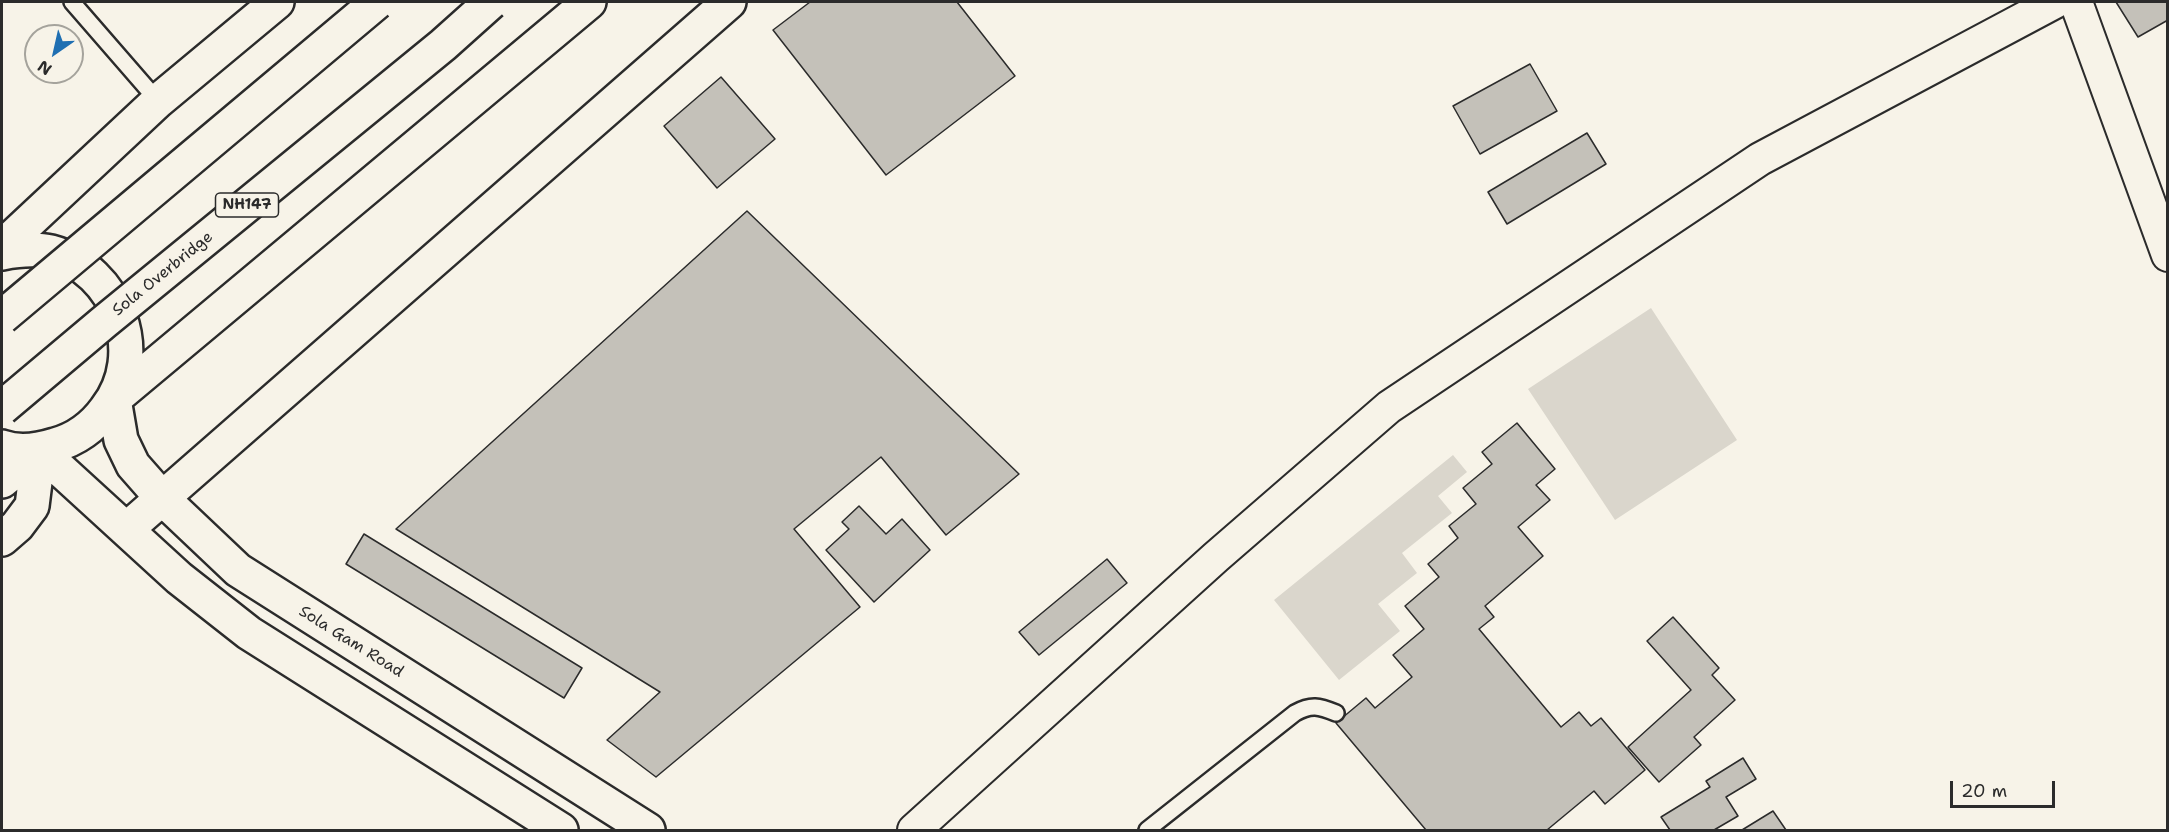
<!DOCTYPE html>
<html>
<head>
<meta charset="utf-8">
<style>
	body { margin:0 }
	#map { position:relative; width:2169px; height:832px; overflow:hidden; background:#f7f3e8; font-family:"Shantell Sans",sans-serif }
	canvas { display:block }
	.frame { position:absolute; inset:0; border:3px solid #2b2b2b; pointer-events:none }
	.north { position:absolute; left:24px; top:24px; width:60px; height:60px; box-sizing:border-box; background:#f7f3e8; border:2px solid #a5a39c; border-radius:50%; rotate:214deg; font-size:16px; font-weight:700; line-height:24px; text-align:center; color:#2b2b2b }
	.north::after { content:''; display:block; margin:auto; width:21px; height:27px; background:#1f6fb2; clip-path:polygon(50% 0,100% 100%,50% 72%,0 100%) }
	.scale { position:absolute; left:1950px; top:781px; width:105px; height:27px; box-sizing:border-box; border:3px solid #2b2b2b; border-top:0; padding-left:8px; font-size:18px; line-height:21px; white-space:nowrap; color:#2b2b2b; -webkit-text-stroke:4px #f7f3e8; paint-order:stroke }
</style>
</head>
<body>
<div id="map">
<canvas width="2169" height="832"></canvas>
<div class="frame"></div>
<div class="north">N</div>
<div class="scale">20 m</div>
</div>
<script>
const context = document.querySelector('canvas').getContext('2d');
context.lineJoin = 'round';
function fillPath(path, color) { context.fillStyle = color; context.fill(path, 'evenodd'); }
function stroke(path, color, width, dash) { context.strokeStyle = color; context.lineWidth = width; context.lineCap = dash ? 'butt' : 'round'; context.setLineDash(dash || []); context.stroke(path); }
function write(font, color, halo, rows, align = 'center') {
  context.font = font + ' "Shantell Sans",sans-serif'; context.lineWidth = 6; context.setLineDash([]); context.textBaseline = 'middle'; context.strokeStyle = halo; context.fillStyle = color; for (const [text, x, y, turn = 0] of rows) {
    context.save(); context.translate(x, y); context.rotate((+turn || 0) * Math.PI / 180); context.textAlign = isNaN(turn) ? turn : align; if (halo) context.strokeText(text, 0, 0); context.fillText(text, 0, 0); context.restore();
  }
}
fillPath(new Path2D(`
	M1651 308 1737 440 1615 520 1528 389Z
	M1453 455 1467 472 1438 496 1452 513 1402 553 1417 573 1378 604 1400 631 1339 680 1274 600Z`), '#dad6cc');
const building = new Path2D(`
	M810 2H957L1015 76 886 175 773 30Z
	M2116 2H2168V20L2138 37Z
	M1530 64 1557 111 1480 154 1453 106Z
	M721 77 775 139 717 188 664 126Z
	M1587 133 1606 164 1507 224 1488 192Z
	M747 211 1019 474 946 535 881 457 794 529 860 607 656 777 607 740 660 692 396 529Z
	M1517 423 1555 469 1536 485 1550 500 1518 527 1543 556 1485 606 1494 617 1479 629 1561 727 1579 712 1591 726 1601 718 1645 770 1605 804 1594 791 1547 830H1426L1336 723 1366 698 1375 708 1412 677 1393 655 1424 629 1405 606 1439 577 1428 564 1458 538 1449 526 1476 504 1463 488 1492 464 1482 452Z
	M859 506 886 534 902 519 930 550 874 602 826 550 849 529 842 522Z
	M364 534 582 668 564 698 346 564Z
	M1107 559 1127 583 1039 655 1019 632Z
	M1673 617 1719 668 1712 675 1735 700 1694 737 1701 745 1659 782 1628 747 1691 690 1647 641Z
	M1743 758 1756 779 1726 797 1738 816 1714 830H1670L1661 817 1710 787 1706 781Z
	M1773 811 1786 830H1742Z`);
fillPath(building, '#c4c1b9');
stroke(building, '#2b2b2b', 1.5);
const lane = new Path2D(`
	M72 2 158 101
	M1147 830 1295 713C1311 704 1319 706 1336 713`);
const street = new Path2D(`
	M2076 2 2168 255
	M914 830 1216 557 1389 407 1760 159 2055 2`);
const secondary = new Path2D(`
	M589 2 114 399 121 440 133 465 162 498 238 570 648 830
	M2 247 158 101 277 2
	M2 253C18 250 35 248 51 252 118 270 149 354 106 409 93 427 77 439 55 445 39 450 18 453 2 447
	M39 450 179 578 249 633 561 830
	M2 481 39 450
	M127 529 729 2
	M2 539 17 526 32 506 39 450`);
stroke(lane, '#2b2b2b', 20);
stroke(street, '#2b2b2b', 36);
stroke(secondary, '#2b2b2b', 38);
stroke(lane, '#f7f3e8', 15);
stroke(street, '#f7f3e8', 32);
stroke(secondary, '#f7f3e8', 33);
const highwayBridge = new Path2D(`
	M2 317 377 2
	M2 408 104 322 443 45 491 2`);
stroke(highwayBridge, '#2b2b2b', 38, []);
stroke(highwayBridge, '#f7f3e8', 33);
for (const [x, y, w] of [
	[247,205,63]
]) { const box = new Path2D(); box.roundRect(x - w / 2, y - 12, w, 24, 4.5); context.fillStyle = '#f7f3e8'; context.fill(box); stroke(box, '#2b2b2b', 1.5); }
write('bold 15px', '#2b2b2b', null, [
	["NH147",247,205]
]);
write('16px', '#2b2b2b', '#f7f3e8', [
	["Sola Overbridge",163,274,-39],
	["Sola Gam Road",351,642,32]
]);
</script>
</body>
</html>
